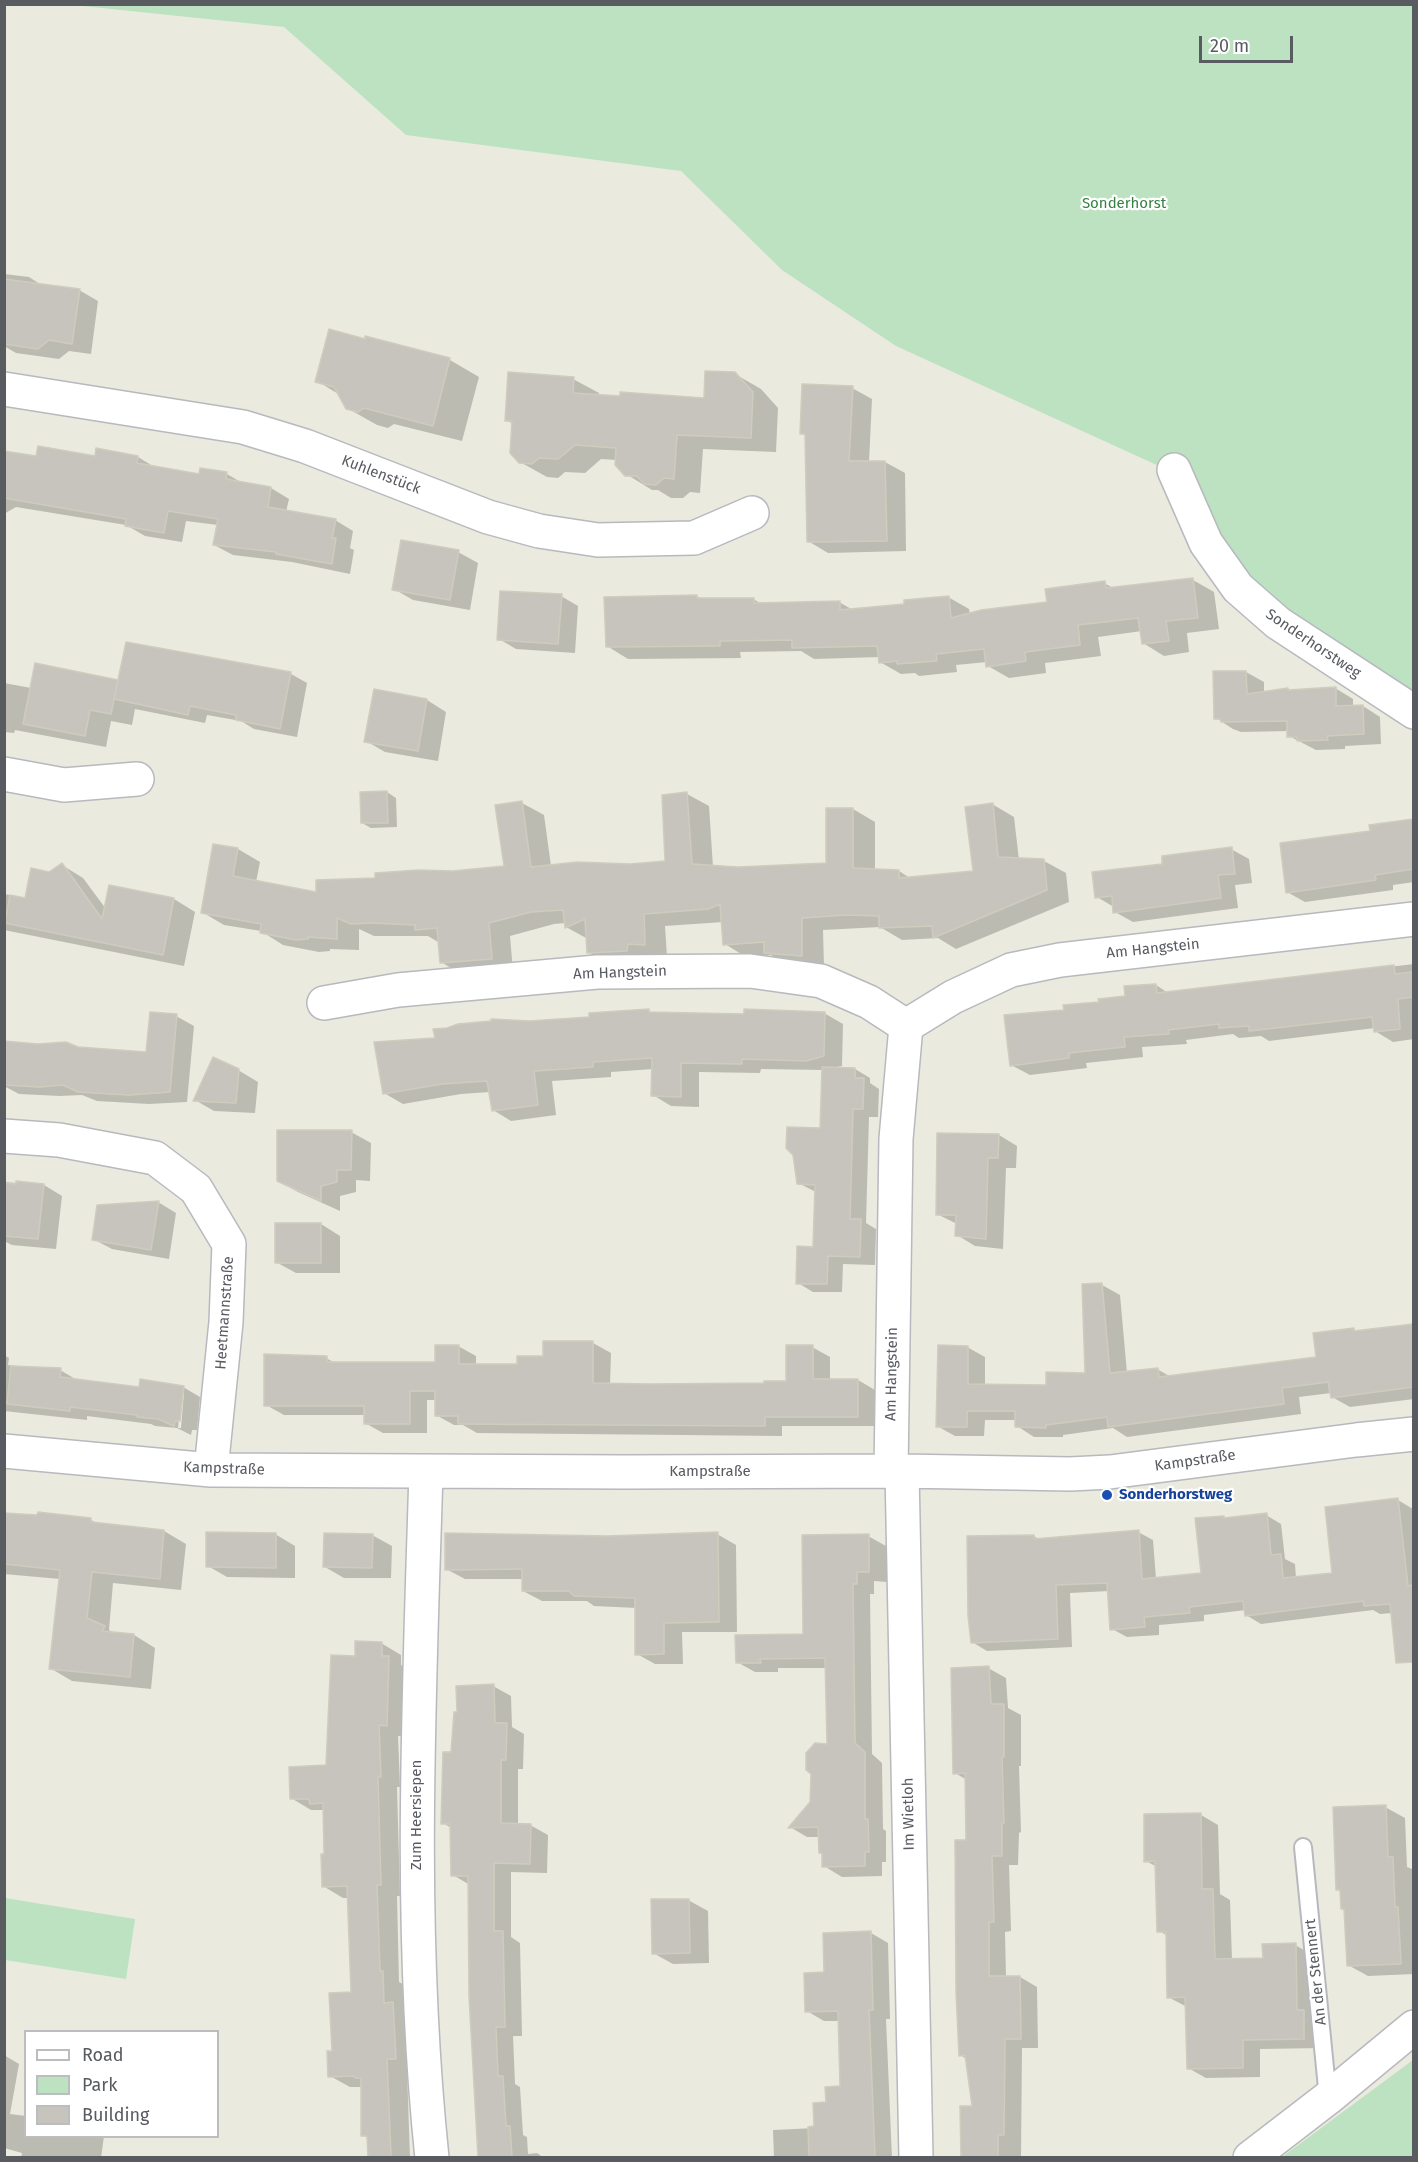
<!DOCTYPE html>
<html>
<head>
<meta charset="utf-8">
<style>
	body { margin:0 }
	#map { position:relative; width:1418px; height:2162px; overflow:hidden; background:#ebeadf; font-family:"Fira Sans",sans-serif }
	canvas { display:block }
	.frame { position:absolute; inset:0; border:6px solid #585b60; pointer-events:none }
	.legend { position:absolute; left:24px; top:2030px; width:195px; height:108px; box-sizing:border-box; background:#fff; border:2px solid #bcbdbf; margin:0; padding:8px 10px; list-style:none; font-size:18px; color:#585b60 }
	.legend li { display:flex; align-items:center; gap:12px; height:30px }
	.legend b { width:30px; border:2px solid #bcbdbf }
	.scale { position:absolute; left:1199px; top:36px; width:94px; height:27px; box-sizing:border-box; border:3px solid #585b60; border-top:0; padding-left:8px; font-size:18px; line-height:21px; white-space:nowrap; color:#585b60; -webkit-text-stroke:4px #fff; paint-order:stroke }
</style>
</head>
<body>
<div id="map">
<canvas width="1418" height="2162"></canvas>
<div class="frame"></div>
<ul class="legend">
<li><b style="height:8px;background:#fff"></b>Road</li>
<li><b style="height:16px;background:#bce2c1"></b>Park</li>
<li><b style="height:16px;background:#c6c4bd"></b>Building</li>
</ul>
<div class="scale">20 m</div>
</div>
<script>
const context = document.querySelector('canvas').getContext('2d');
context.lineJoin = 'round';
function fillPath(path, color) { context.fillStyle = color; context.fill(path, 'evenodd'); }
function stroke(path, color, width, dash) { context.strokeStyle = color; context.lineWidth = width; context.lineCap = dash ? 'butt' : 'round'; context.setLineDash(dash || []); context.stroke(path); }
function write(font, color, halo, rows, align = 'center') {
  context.font = font + ' "Fira Sans",sans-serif'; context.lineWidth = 4.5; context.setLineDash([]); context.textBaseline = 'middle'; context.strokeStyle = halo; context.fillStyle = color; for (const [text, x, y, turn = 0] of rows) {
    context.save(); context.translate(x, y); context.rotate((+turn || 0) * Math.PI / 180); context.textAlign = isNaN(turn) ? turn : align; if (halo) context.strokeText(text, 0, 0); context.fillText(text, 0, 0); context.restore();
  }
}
fillPath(new Path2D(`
	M73 5H1413V705L1281 619 1172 472 896 346 782 270 681 171 406 135 284 27Z
	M5 1898 135 1919 126 1979 5 1960Z
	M1413 2060V2157H1282Z`), '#bce2c1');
fillPath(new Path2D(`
	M4 274 29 277 43 286 79 290 98 301 91 354 69 351 59 359 16 353 4 346Z
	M366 338 450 360 479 377 462 441 394 424 388 428 377 425 347 408 340 395 317 381Z
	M735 374 761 389 778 408 776 452 703 449 700 493 690 492 683 498H671L658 490H652L626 474 617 460 601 459 585 473 565 472 558 478 547 477 520 462 513 424 506 420 573 379 599 393V396L705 399Z
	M852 388 872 399 869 462H885L905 473 906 551 828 553 808 541 806 436 801 433Z
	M4 453 37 458 138 457 156 468 200 476 227 474 244 484 271 488 289 499 286 512 335 520 353 531 350 548 354 550 350 574 292 562 233 555 214 545 218 525 186 521 182 542 145 536 126 525 16 507 4 514Z
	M458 552 478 563 470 610 413 600 394 589Z
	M1193 580 1214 592 1219 629 1187 633 1189 652 1164 656 1143 643 1142 631 1098 637 1101 656 1045 663 1046 673 1009 678 988 666 987 662 956 665 957 672 919 676 915 673 901 674 880 662V657L814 659 801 651 740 652 741 658 628 659 607 646 697 596 703 600 753 599 762 604 839 602 853 610 906 605 948 597 969 609 970 614 1049 604 1104 583 1115 589Z
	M561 596 578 606 575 653 516 649 499 639Z
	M127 643 291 674 307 683 297 737 254 729 241 721 207 715 205 723 135 709 132 725 111 721 106 747 15 730 14 733 4 732V683L31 688 119 682Z
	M1246 672 1264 682V693L1288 690 1291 692 1335 688 1353 699V707L1363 706 1380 717 1381 744 1345 746V749L1316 750 1289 736V731L1241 732 1233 729 1216 718Z
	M427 700 446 712 438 761 385 752 366 741Z
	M387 792 396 798 397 827 371 828 362 823Z
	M687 794 709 806 713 867 738 868 828 864V810L853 809 875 822V871H899L910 878 975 873 992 804 1014 817 1019 860 1044 861 1066 873 1069 902 956 949 938 938 902 940 880 927 823 930 824 967 788 965 771 955 746 957 725 944 723 922 665 926 667 957 610 965 588 952V939L566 927V923L554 924 510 936 513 971 463 975 441 962 438 942 428 936H374L359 929V950L330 949V951L319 952 283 945 261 931 224 925 202 912 215 845 238 849 260 862 256 882 318 894 377 879 505 867 522 803 544 815 551 866 630 865 667 862Z
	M1411 821 1414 823V882L1393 885V890L1305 902 1287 892Z
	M1231 849 1249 859 1252 883 1235 885 1238 908 1133 922 1115 912 1114 907 1097 897 1164 865Z
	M62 865 83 878 106 909 174 899 195 912 184 966 4 930V894L26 898 49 873Z
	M1414 964V1039L1393 1042 1375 1031V1028L1269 1041 1261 1036 1239 1038 1233 1034 1186 1040 1187 1044 1142 1047 1143 1057 1086 1063 1087 1068 1030 1075 1011 1065 1065 1011 1127 998 1156 985 1168 993Z
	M649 1011 654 1014 745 1016 824 1013 843 1024 842 1066 833 1068 855 1069 870 1078V1083L879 1089 878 1117H869L866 1223 876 1229 875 1265 843 1264 842 1292H813L798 1283 815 1248 816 1192 798 1183 821 1130 823 1070 761 1069 760 1073 699 1072V1107L671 1106 653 1095V1069L611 1072V1077L552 1081 556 1115 511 1121 493 1110 490 1092 461 1094 403 1104 384 1093 436 1039 530 1022 591 1018Z
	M176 1016 194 1026 187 1102 149 1104 97 1101 82 1095 60 1096 19 1094 4 1086V1077L147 1053Z
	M238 1070 258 1082 255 1113 214 1111 195 1100Z
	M351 1132 371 1143 370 1181 356 1180V1192L340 1196V1211L298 1192 278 1181Z
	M999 1135 1017 1146 1016 1168H1006L1003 1249 975 1246 957 1235V1224L937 1214Z
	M4 1182 44 1185 62 1196 56 1249 12 1245 4 1241Z
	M158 1202 176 1213 169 1259 112 1249 93 1239Z
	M321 1224 340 1236V1273H296L276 1262Z
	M1102 1285 1120 1295 1127 1373 1157 1369 1171 1377 1318 1358 1353 1330 1357 1332 1414 1325V1399L1350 1407 1332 1397 1331 1393 1299 1397 1301 1414 1127 1437 1113 1428 1063 1435V1437H1034L1017 1426V1420H985L984 1436H955L937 1426 967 1347 985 1357V1386L1047 1387 1087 1374Z
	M544 1342 593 1343 611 1353 610 1385H765L788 1383 812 1347 830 1357V1380H858L875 1390V1426H782V1436L477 1433 463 1425H454L436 1415V1400H427V1433H383L365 1423V1415H284L266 1405 326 1358 337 1364 436 1363 458 1346 476 1356V1365L518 1366 544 1357Z
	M4 1355 9 1358 8 1365 60 1370 77 1380 141 1389 183 1387 200 1397 197 1430H192L191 1435 177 1428 155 1426 151 1424 87 1416V1420L4 1411ZM181 1392H184L181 1428H178Z
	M1398 1500 1413 1509 1414 1513V1654H1411L1392 1613 1380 1614 1373 1610 1261 1624 1246 1615V1610L1204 1615V1621L1159 1625V1635L1127 1637 1112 1629 1109 1591 1070 1593 1072 1647 987 1651 972 1642 1034 1536 1040 1540 1138 1532 1153 1540 1156 1579 1202 1575 1224 1517 1227 1519 1266 1515 1281 1524 1285 1559 1295 1564 1296 1578 1334 1575Z
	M4 1515 91 1520 99 1524 164 1531 186 1544 181 1590 113 1583 109 1630 116 1634 134 1635 155 1648 151 1689 72 1681 50 1668 60 1579 4 1574Z
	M275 1534 295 1546V1578L227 1577 208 1566Z
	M717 1534 736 1545 737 1632H682L683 1664H655L637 1654V1608L594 1606 587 1601H542L523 1591V1579H465L446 1569 607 1537Z
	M372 1535 392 1546 391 1578H344L325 1567Z
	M868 1536 886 1546 887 1582 874 1581V1594H870L872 1754 882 1763 883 1829 886 1831V1862H882V1876L842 1877 824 1866V1854L820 1852V1837H807L790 1827 812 1803 829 1745 827 1668H778V1672H755L737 1662 804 1635Z
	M381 1643 401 1655V1665L408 1669 407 1736H398L400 1787H397L400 1896H397L399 1982 403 1984 404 2010 413 2015 415 2069 407 2070 410 2158H369L368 2138 363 2135 362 2087H350L330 2076 333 2052 352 1993 349 1898H343L323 1886 326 1855 323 1810H311L291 1798 327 1767 356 1657Z
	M988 1668 1006 1678 1008 1708 1021 1715V1766H1019L1021 1832 1019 1833 1018 1865H1009L1011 1931 1005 1932 1006 1977H1020L1037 1987 1038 2048H1022L1021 2158H962L961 2108H974L967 2059 960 2055 968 1842 967 1780 955 1773Z
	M493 1686 511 1696 512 1727 524 1734 523 1769H518V1825H530L548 1835 547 1873 511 1872V1937L520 1943 522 2036H513L515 2084 520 2087 523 2135 527 2137 528 2154 537 2153 544 2158H479L474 2086 470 1885 453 1875 451 1828 443 1823 453 1754Z
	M1385 1807 1405 1818 1407 1867 1412 1869 1414 1974 1368 1976 1348 1965 1346 1911 1342 1908V1892L1337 1889Z
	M1201 1815 1218 1825 1220 1894 1230 1900 1232 1960H1264L1295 1945 1313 1955 1322 2048 1260 2049V2077L1206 2078 1188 2068 1187 2007 1168 1997V1936L1159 1931 1157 1867 1146 1861Z
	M688 1900 708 1911 709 1963 673 1964 653 1953Z
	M871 1933 888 1943 890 2019H886L892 2158H774L773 2130 816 2128 827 2104 841 2088 840 2021H824L807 2011 826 1974Z
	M4 2055 19 2064 10 2114 26 2116V2136H104L101 2158H21L22 2153 4 2148Z`), '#0003');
const building = new Path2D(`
	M4 279 80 289 72 344 49 340 38 349 4 344Z
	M329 329 365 339V336L450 358 433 426 364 408 358 412 346 409 334 387 315 382Z
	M705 371 735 372 753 392 751 438 677 435 674 479 664 478 656 485 644 484 637 476H625L615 465 616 448 575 445 558 459 539 458 532 464 519 463 510 453 512 421H505L508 372 574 377 573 393 620 396V392L704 398Z
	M802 384 853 386 849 461H885L887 541 807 542 805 434H800Z
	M38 446 95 456 96 448 138 456 137 463 199 474 200 468 227 472 226 479 271 487 268 507 336 519 332 538H336L332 564 276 554V552L213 545 218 519 168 511 164 533 125 526 126 519 4 498V451L36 456Z
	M401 540 459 550 450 600 392 590Z
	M1193 578 1198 618 1166 621 1169 641 1142 644 1138 618 1078 625 1080 645 1025 652 1026 661 986 667 984 649 936 654 937 661 897 664V661L879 663 877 646 792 648V640L720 641V646L606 647 604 597 697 595V598H754V603L840 601V610L904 604V600L949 596 951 618 981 610 1047 602 1045 589 1105 581 1106 588Z
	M500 591 562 594 558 644 497 640Z
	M126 642 291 672 280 729 236 720V715L190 706 188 715 114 699Z
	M35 663 118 680 111 714 90 710 85 736 23 724Z
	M1213 671H1246L1247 694 1288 688V690L1336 687V706L1363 705 1364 734 1327 736 1328 740 1297 741V737H1287V721L1221 722V719H1214Z
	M374 689 427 699 418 751 364 742Z
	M387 791 388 823H361L360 792Z
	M687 792 692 864 738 867 826 863V808H853V868L899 870V878L973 871 965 807 993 803 998 857 1044 859 1047 890 933 938 932 926 879 928V916L846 915 802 918V956L764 953V942L723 945 720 904 708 909 644 914 645 945 628 944 627 951 587 953 585 919 565 928 563 910 531 912 489 923 492 959 440 963 437 928 415 930V925L372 923 351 924 337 918V939L308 937V939L296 940 260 933 261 924 201 913 213 844 238 848 233 876 316 892V880L375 878V873L419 870 453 871 504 866 495 805 522 801 531 867 577 862 630 864 665 861 662 795Z
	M1413 819V869L1375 875 1376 880 1286 893 1280 843 1370 831 1369 825Z
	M1232 847 1235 874 1218 875 1221 898 1113 913 1112 896 1095 898 1092 872 1162 864V856Z
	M62 863 102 919 109 885 174 898 163 955 5 923 10 895 25 898 31 868 49 872Z
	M1394 965 1395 974 1413 972V997L1398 999 1400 1029 1374 1032 1372 1017 1249 1031V1026L1219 1028V1024L1168 1030 1169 1034 1124 1037 1125 1047 1069 1053V1058L1010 1066 1004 1015 1064 1010 1063 1005 1099 1002 1098 999 1125 996 1124 986 1156 984 1157 993Z
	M649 1009V1012L744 1014V1009L825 1012 824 1056 806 1061 742 1059V1064L681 1063V1097L651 1096 652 1058 593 1062V1067L534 1071 538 1105 492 1111 487 1081 442 1084 383 1094 374 1042 435 1038 433 1029 447 1028 458 1024 491 1021V1019L530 1021 589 1017V1013Z
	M150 1012 177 1014 170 1092 129 1095 78 1092 63 1085 40 1087 4 1085V1041L38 1044 66 1042 78 1047 146 1052Z
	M213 1057 239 1069 236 1103 193 1101Z
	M822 1067 855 1068V1078H864L863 1109H853L850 1219H861L860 1257 828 1256 827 1284H796L797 1246 813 1247 815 1185 797 1184 793 1155 786 1148 787 1127 820 1128Z
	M277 1130H352L351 1170H337V1182L321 1186V1201L277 1181Z
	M937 1133 999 1134 998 1158H988L986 1239 955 1236 956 1215H936Z
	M16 1181 44 1184 38 1239 4 1236V1183L16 1184Z
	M159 1201 151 1250 92 1240 97 1205Z
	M275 1223H321V1263H275Z
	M1102 1283 1110 1373 1158 1368 1159 1377 1316 1357 1313 1333 1354 1328V1331L1413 1324V1387L1331 1398 1328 1382 1282 1388 1284 1404 1108 1427 1107 1417 1046 1425V1428L1015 1427V1411H967V1427H936L938 1345 968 1346V1384L1046 1385V1372L1085 1373 1082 1284Z
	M543 1341H593V1383L649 1384 764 1383V1381H786V1345H813V1379H858V1417H765V1426L458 1424V1416H435V1391H410V1424H364V1406H264V1354L327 1356V1362H435V1345H459V1364H517V1356H543Z
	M11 1366 61 1368 60 1377 139 1387 140 1379 184 1386 180 1421H175L174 1426 158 1419 137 1417V1415L70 1407V1411L7 1404Z
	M1398 1498 1408 1586 1413 1585V1662L1396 1663 1390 1604 1364 1606 1363 1601 1245 1616 1243 1601 1189 1607 1190 1613 1144 1617 1145 1627 1110 1630 1107 1583 1056 1585 1058 1639 971 1643 968 1616 967 1536 1034 1535V1539L1139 1530 1142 1579 1201 1573 1195 1518 1224 1516V1518L1267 1513 1271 1555 1281 1554 1283 1578 1332 1573 1325 1507Z
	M38 1512 91 1518V1522L164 1530 160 1579 92 1572 87 1618 105 1626 102 1631 134 1634 130 1677 49 1669 60 1570 4 1564V1513L37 1515Z
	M206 1532 276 1533V1568L206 1567Z
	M718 1532 719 1622 664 1623V1654L635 1655V1598L574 1596 569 1591H522V1569L445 1570V1533L607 1536Z
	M324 1533 373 1534 372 1568 323 1567Z
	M869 1534V1572H857V1584H853L855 1743 865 1752V1819H868L869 1852H865V1866L822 1867V1853H819L818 1827 788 1828 810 1802 811 1774 806 1770V1753L815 1743 827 1744 825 1658 760 1659 761 1663H736L735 1635 803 1634 802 1535Z
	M355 1641 382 1642V1656H389L387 1726 379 1725 381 1777 378 1776 381 1885H377L380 1971H383L384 2003 393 2002 396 2059H387L391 2157H368L367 2136H361V2078H355L354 2076 328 2077 327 2051H332L329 1993 351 1992 347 1886 322 1887 321 1854H324L323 1803 310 1804 309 1799H290L289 1767 326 1765 331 1655 355 1656Z
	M989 1666 991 1704H1004V1757H1002L1004 1823H1002V1856H992L994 1922H989V1976H1020L1021 2039H1005L1004 2135H998V2157H961L960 2106H972L965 2055 959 2056 956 1992 955 1840H966L965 1773 953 1774 951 1668Z
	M494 1684 495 1723H507L506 1760H501V1823L531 1824 530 1864 494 1863V1931H503L505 2027H496L498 2076H503L506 2126H510L512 2157H478L469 1996 468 1876H451L450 1824H441L443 1752H451L454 1712H457L456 1686Z
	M1386 1805 1388 1857H1393L1395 1907H1398L1401 1964 1347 1966 1344 1909H1341L1340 1890H1336L1333 1807Z
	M1201 1813 1202 1889H1213L1215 1959 1263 1958 1262 1944 1296 1943 1297 2010H1304V2039L1243 2040V2068L1187 2069 1185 1997 1167 1998 1166 1932H1157L1155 1861 1144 1862V1814Z
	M651 1899H689L690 1953 652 1954Z
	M871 1931 873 2010H869L875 2157H809L808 2127 814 2126 813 2103 826 2102 825 2087 840 2086 838 2011 805 2012 804 1973 824 1972 823 1933Z`);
fillPath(building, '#c6c4bd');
stroke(building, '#cfccbe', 1.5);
const service = new Path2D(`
	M1303 1847 1328 2098`);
const minor = new Path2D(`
	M4 389 243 427 305 446 488 517 539 531 598 540 694 538 752 513
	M1174 470 1206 543 1238 588 1278 623 1414 712
	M4 774 64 785 137 779
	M324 1003 398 990 597 972 750 971 821 981 869 1002 906 1026
	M906 1026 953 997 1011 970 1060 960 1414 919
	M4 1136 59 1140 155 1158 196 1189 229 1244 226 1322 211 1470
	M4 1451 211 1470 625 1472 902 1471 1070 1474 1110 1472 1356 1440 1414 1434
	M891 1471 896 1139 906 1026
	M902 1471 916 2158
	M426 1472C419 1700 408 1930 432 2158
	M1250 2158 1328 2098 1414 2027`);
stroke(service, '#b7b9be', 20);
stroke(minor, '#b7b9be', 36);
stroke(service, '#fff', 16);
stroke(minor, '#fff', 33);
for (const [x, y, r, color] of [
	[1107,1495,6,"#1a4fb4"]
]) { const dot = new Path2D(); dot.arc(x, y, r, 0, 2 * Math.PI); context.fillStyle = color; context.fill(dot); stroke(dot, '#fff', 2); }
write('15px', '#378043', '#fff', [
	["Sonderhorst",1124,204]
]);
write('15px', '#585b60', '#fff', [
	["Kuhlenstück",381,475,21],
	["Sonderhorstweg",1313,644,34],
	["Am Hangstein",1153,949,-6],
	["Am Hangstein",620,973,-2],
	["Heetmannstraße",225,1313,-86],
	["Am Hangstein",892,1374,-89],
	["Kampstraße",1195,1461,-8],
	["Kampstraße",224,1469,2],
	["Kampstraße",710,1472],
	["Im Wietloh",909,1814,-91],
	["Zum Heersiepen",417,1815,-90],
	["An der Stennert",1316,1972,-96]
]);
write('bold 15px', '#164399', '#fff', [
	["Sonderhorstweg",1119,1495]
], 'left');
</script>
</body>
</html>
